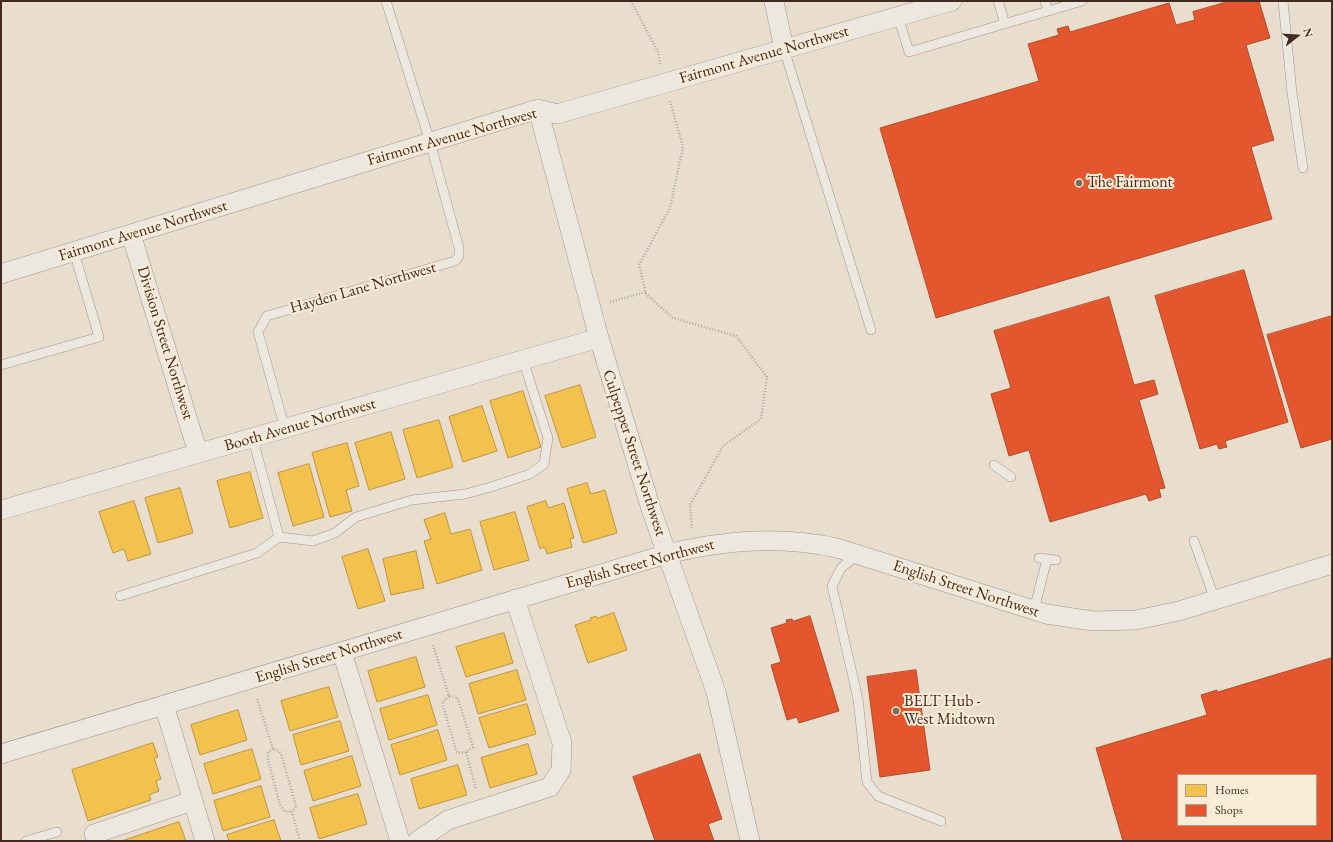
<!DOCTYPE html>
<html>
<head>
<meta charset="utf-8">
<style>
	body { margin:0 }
	#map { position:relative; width:1333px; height:842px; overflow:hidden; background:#e9dece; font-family:"EB Garamond",serif }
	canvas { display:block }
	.frame { position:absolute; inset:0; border:2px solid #422a20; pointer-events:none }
	.legend { position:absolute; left:1177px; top:774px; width:140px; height:52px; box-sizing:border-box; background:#f8ecd7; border:1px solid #af9e8e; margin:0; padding:5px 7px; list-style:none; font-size:12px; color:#422a20 }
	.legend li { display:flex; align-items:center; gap:8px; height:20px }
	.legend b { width:20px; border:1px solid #af9e8e }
	.north { position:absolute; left:1277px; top:16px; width:40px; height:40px; -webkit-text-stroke:3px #f8ecd7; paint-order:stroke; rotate:73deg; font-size:11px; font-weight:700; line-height:16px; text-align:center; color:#422a20 }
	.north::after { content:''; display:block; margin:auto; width:14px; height:18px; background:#422a20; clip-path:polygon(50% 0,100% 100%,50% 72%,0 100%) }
</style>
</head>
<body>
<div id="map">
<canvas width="1333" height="842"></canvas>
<div class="frame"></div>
<ul class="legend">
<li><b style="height:11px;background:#f2c14e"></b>Homes</li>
<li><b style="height:11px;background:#e4572e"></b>Shops</li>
</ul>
<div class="north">N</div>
</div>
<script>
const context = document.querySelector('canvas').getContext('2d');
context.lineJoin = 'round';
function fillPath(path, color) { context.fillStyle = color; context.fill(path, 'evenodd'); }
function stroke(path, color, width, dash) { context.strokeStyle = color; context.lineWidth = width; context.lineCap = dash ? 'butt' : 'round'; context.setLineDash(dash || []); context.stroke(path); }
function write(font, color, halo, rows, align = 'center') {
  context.font = font + ' "EB Garamond",serif'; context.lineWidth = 4; context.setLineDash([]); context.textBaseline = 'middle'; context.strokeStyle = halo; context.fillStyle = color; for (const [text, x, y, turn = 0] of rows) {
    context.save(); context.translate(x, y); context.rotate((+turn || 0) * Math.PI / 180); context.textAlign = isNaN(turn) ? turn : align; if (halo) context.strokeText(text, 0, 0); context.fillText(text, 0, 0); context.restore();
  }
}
const homes = new Path2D(`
	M580 385 596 437 562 448 545 396Z
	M523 391 541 447 508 458 490 401Z
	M482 406 497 451 463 462 449 417Z
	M439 420 453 467 417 478 403 430Z
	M391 432 405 479 369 490 355 443Z
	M347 443 359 486 346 490 352 511 330 517 312 453Z
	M309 464 324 517 293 526 278 473Z
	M250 472 263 518 230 528 217 481Z
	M587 483 591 494 605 490 617 533 583 543 567 489Z
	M180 488 193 533 158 543 145 498Z
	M134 501 151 554 128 561 124 549 113 553 99 512Z
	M546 501 548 508 564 503 574 538 570 539 572 547 547 554 545 547 540 549 527 507Z
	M515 512 529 560 494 570 480 522Z
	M445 513 451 534 470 529 482 570 437 584 424 541 431 539 424 520Z
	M368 549 385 601 358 609 342 557Z
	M416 551 424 588 391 595 383 559Z
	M614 613 627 650 588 663 575 625 591 620 590 618 596 616 597 618Z
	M504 633 513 663 466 677 456 647Z
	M416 657 425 687 377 702 368 671Z
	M517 670 526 700 478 714 469 684Z
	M329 687 338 717 290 731 281 701Z
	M428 695 437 725 389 740 380 709Z
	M527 704 536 734 489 748 479 718Z
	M238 710 247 740 200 755 191 725Z
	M340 721 349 751 301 765 293 735Z
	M438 730 447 760 400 775 391 745Z
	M153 743 158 757 154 758 161 779 156 781 159 791 149 795 151 800 88 821 72 770Z
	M528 744 537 774 490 788 481 758Z
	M252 749 261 779 213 794 204 764Z
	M352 756 361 786 313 801 304 771Z
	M458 765 467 795 419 809 411 779Z
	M261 786 270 817 223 831 214 801Z
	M358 794 367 824 319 839 310 808Z
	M274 820 281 841H229L227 835Z
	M179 822 186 841H122Z`);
fillPath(homes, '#f2c14e');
stroke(homes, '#bd9440', 1);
const shops = new Path2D(`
	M1230 1H1259L1270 38 1246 45 1274 140 1251 147 1272 219 936 318 880 128 1039 81 1028 44 1059 35 1057 29 1068 26 1070 32 1169 3 1176 25 1195 20 1193 12Z
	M1244 270 1288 422 1225 441 1227 447 1219 449 1217 444 1200 449 1155 296Z
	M1109 297 1134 385 1154 380 1158 394 1139 400 1165 488 1159 489 1161 497 1149 501 1146 494 1050 522 1029 450 1009 456 991 394 1011 388 994 331Z
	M1332 316V439L1301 448 1267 335Z
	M810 616 839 711 799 723 797 717 787 720 771 665 781 662 771 628 787 623 786 620 792 619 793 621Z
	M1332 658V841H1123L1096 748 1207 715 1201 695 1217 690V692ZM1178 775H1316V825H1178Z
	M916 670 930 770 880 777 867 677Z
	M700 754 722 819 708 824 714 841H655L633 777Z`);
fillPath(shops, '#e4572e');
stroke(shops, '#b34a2a', 1);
const lane = new Path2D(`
	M998 1 1005 24
	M1045 1 1048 11
	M1283 1 1292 93 1303 168
	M898 16 909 52 1082 1
	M784 49 871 330
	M1 365 99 337 74 252
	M285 429 258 332 267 316 455 261 459 256V248L430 142 386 1
	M253 439 279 537 313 541 335 533 356 517 412 500 465 494 491 487 530 474 544 464 548 438 523 360
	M994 465 1011 477
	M1194 541 1215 600
	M857 555 841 568 832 586 858 699 867 782 878 796 941 821
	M1039 558 1056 560
	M120 596 257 553 279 537
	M1034 610 1047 559
	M26 841 57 832`);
const street = new Path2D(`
	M774 1 784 49
	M538 109 599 338 651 509 716 692 750 841
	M131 234 198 453
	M1 274 538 109 557 114 952 1
	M1 510 599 338
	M342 652 400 841
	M164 705 205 841
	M1 754 667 554C724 540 780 535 837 548L1046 614 1093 621 1136 620 1179 611 1332 564
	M94 834 192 801
	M417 841 448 820 550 787 561 770 562 743 515 599`);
stroke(lane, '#9f958b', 10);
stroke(street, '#9f958b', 20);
stroke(new Path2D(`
	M631 1 658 52 660 64
	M670 101 683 147 670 208 639 265 646 294 673 318 736 336 767 377 761 419 723 446 690 505 692 528
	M610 302 646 292
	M433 645 449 696 457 697 459 702 473 747 466 752 476 789
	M449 696 443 702V706L456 750 458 753 466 752
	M257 699 273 749 279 751 281 754 296 806 292 812 300 841
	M273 749 268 753V759L280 805 284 811 292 812`), '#aea8a1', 2.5, [1, 2]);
stroke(lane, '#ece7df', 9);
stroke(street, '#ece7df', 19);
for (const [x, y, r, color] of [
	[1079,183,4,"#7c695d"],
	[896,711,4,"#7c695d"]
]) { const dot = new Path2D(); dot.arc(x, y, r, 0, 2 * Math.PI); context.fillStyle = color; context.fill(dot); stroke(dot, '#f8ecd7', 1.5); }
write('16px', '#422a20', '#f8ecd7', [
	["Fairmont Avenue Northwest",764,55,-16],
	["Fairmont Avenue Northwest",452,137,-16],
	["Fairmont Avenue Northwest",143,231,-17],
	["Hayden Lane Northwest",363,288,-16],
	["Division Street Northwest",165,343,73],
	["Booth Avenue Northwest",300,425,-16],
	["Culpepper Street Northwest",634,453,72],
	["English Street Northwest",640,564,-15],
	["English Street Northwest",966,589,18],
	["English Street Northwest",329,656,-17]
]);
write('16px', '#422a20', '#f8ecd7', [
	["The Fairmont",1087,183],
	["BELT Hub -",904,702],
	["West Midtown",904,720]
], 'left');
</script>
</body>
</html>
